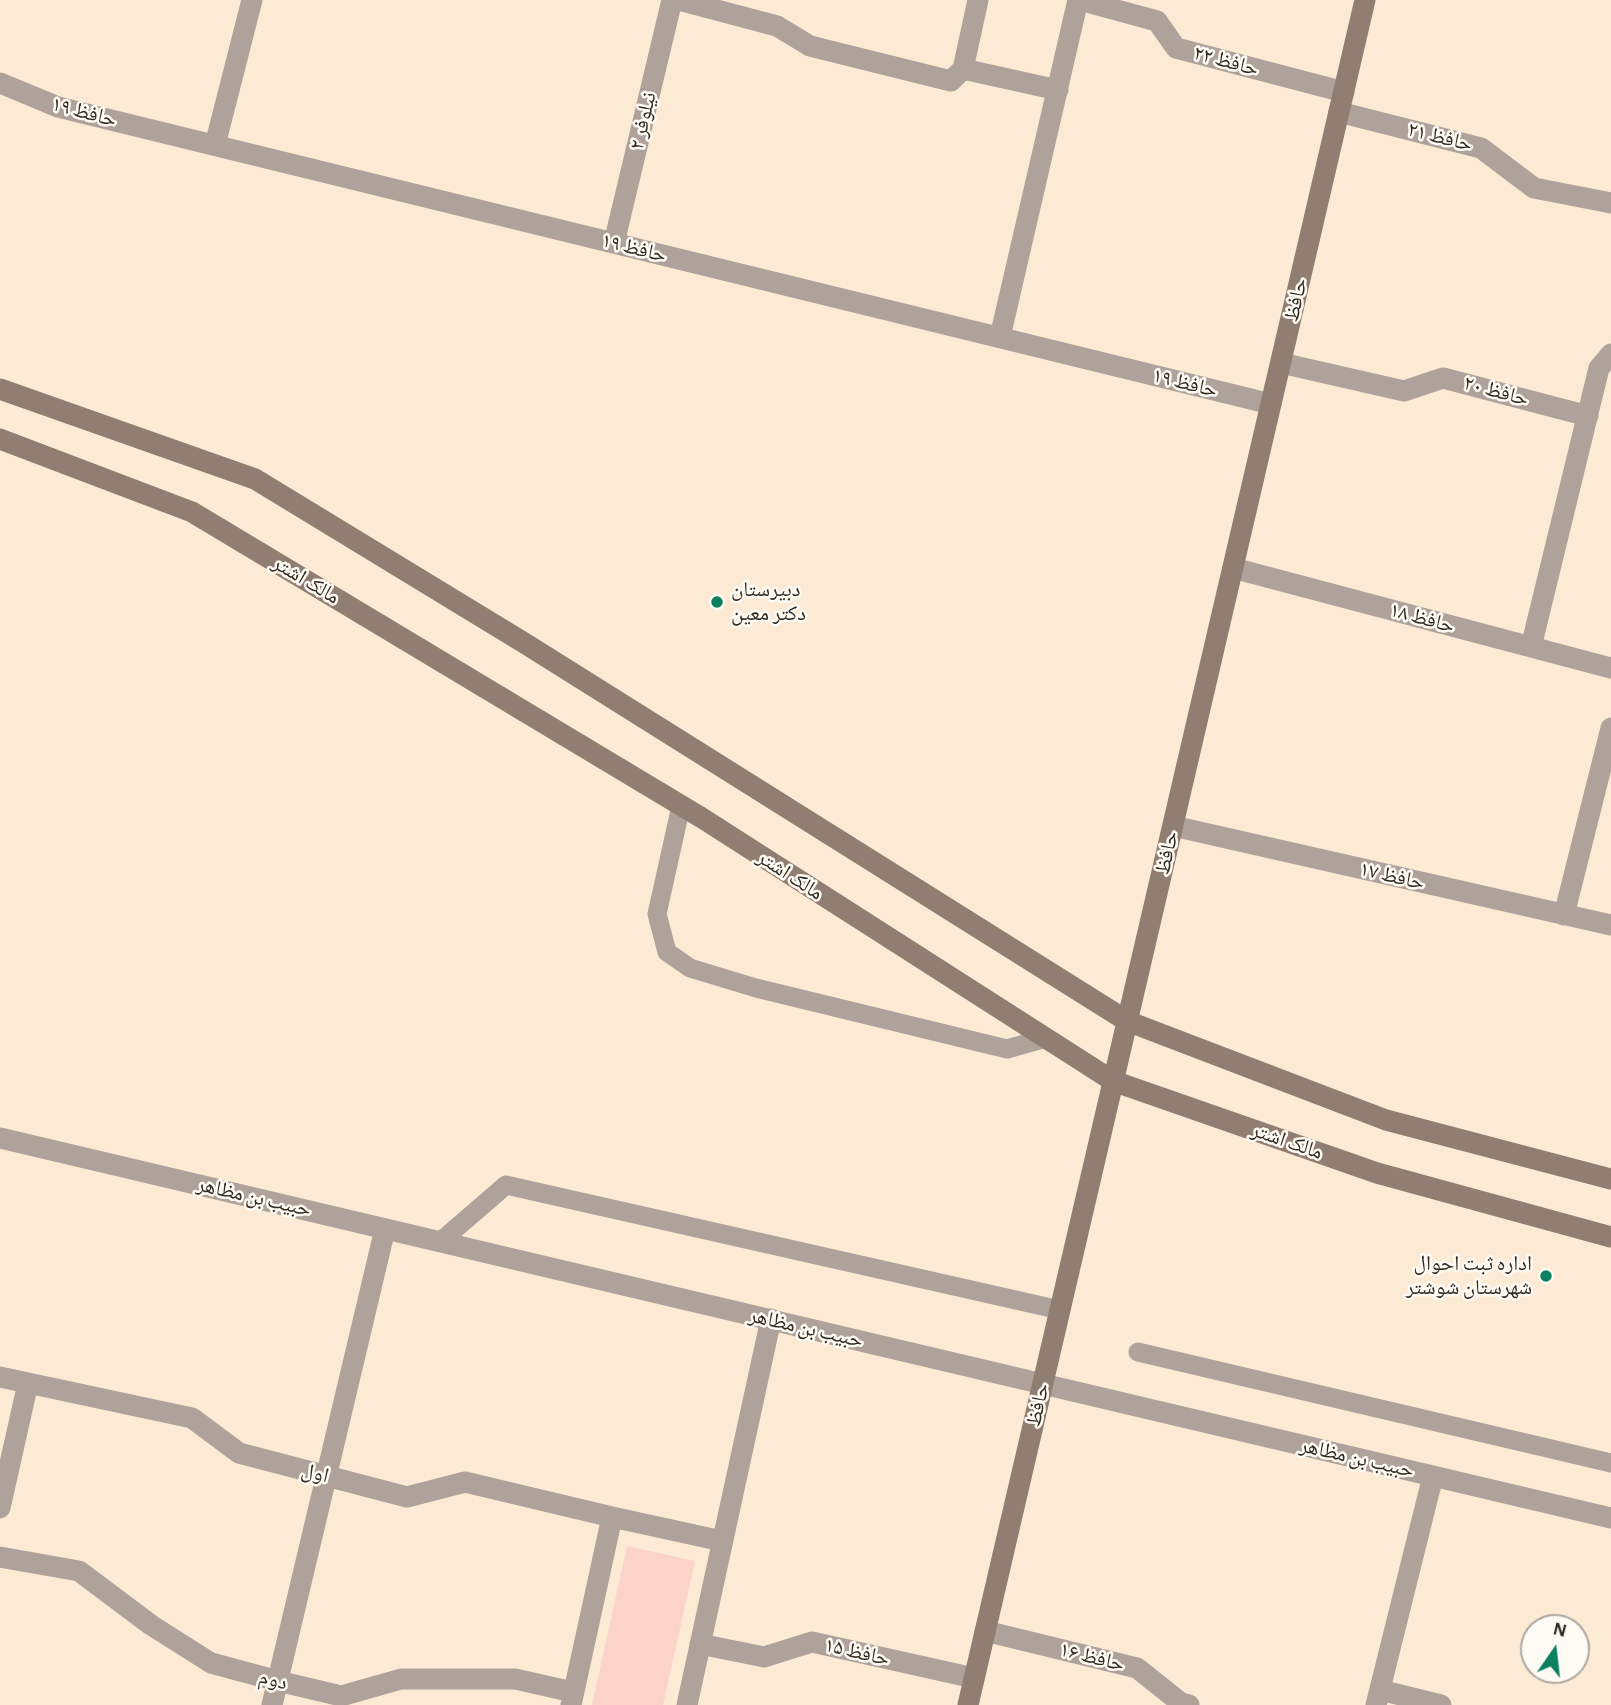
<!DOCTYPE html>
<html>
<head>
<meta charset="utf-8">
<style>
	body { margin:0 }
	#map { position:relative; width:1611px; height:1705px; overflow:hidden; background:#fcead5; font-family:"Alegreya Sans",sans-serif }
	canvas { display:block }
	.north { position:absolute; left:1520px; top:1614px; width:70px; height:70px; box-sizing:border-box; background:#fefaf4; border:2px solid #ada7a0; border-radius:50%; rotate:14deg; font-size:19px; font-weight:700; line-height:28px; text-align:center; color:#332b21 }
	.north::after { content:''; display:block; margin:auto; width:24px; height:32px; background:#0d815f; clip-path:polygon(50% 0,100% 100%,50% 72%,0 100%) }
</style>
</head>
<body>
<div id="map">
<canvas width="1611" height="1705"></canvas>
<div class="north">N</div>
</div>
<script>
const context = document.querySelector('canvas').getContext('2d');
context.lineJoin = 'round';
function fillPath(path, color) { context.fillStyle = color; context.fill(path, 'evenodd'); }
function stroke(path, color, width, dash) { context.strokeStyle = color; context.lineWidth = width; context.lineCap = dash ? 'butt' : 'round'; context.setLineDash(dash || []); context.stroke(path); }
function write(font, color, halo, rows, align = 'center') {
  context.font = font + ' "Alegreya Sans","Noto Naskh Arabic",sans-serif'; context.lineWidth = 5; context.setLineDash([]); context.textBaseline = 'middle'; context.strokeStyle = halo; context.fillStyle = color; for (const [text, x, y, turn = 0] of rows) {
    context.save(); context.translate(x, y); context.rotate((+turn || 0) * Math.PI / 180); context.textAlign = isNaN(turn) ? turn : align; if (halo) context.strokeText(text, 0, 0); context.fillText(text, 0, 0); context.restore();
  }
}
fillPath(new Path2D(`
	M627 1546 695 1561 663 1705H592Z`), '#fcd3c9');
stroke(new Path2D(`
	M681 806 657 914 667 952 690 968 756 988 1007 1049 1046 1038
	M440 1242 506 1185 1060 1310
	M1138 1352 1611 1463`), '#afa29a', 19);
stroke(new Path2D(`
	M679 0 777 26 810 46 951 81 963 69 978 0
	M1080 0 1157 21 1176 48 1344 92
	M963 69 1058 90
	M0 83 58 107 1271 404
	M1339 112 1481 148 1534 188 1611 203
	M215 145 252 0
	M614 243 672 0
	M1000 337 1078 0
	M1281 363 1404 391 1443 378 1588 416
	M1233 568 1611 668
	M1531 647 1599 368 1611 354
	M1173 826 1611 925
	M1564 915 1611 728
	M0 1138 1611 1518
	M0 1377 28 1383 0 1508
	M28 1383 192 1418 239 1453 407 1497 465 1482 612 1517
	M0 1557 79 1571 151 1625 211 1663 278 1681 341 1696 401 1679H515L573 1692
	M985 1631 1137 1668 1181 1703 1189 1705
	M700 1644 764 1657 812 1642 974 1678
	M1380 1690 1441 1705
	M272 1705 385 1229
	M571 1705 612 1517 722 1541
	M687 1705 771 1319
	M1376 1705 1433 1476`), '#afa29a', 21);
stroke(new Path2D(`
	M0 389 255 479 526 644 1127 1021 1386 1120 1611 1179
	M0 439 192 512 702 818 1113 1081 1377 1173 1611 1237
	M968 1705 1365 0`), '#917e72', 21);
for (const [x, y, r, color] of [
	[717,602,7,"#0d815f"],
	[1546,1276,7,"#0d815f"]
]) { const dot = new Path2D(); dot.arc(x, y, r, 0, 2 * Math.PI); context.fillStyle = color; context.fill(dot); stroke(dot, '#fefaf4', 2.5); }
write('21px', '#332b21', '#fefaf4', [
	["حافظ ۲۲",1226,61,15],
	["حافظ ۱۹",84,112,15],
	["نیلوفر ۲",643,121,-77],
	["حافظ ۲۱",1440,137,14],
	["حافظ ۱۹",634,248,14],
	["حافظ",1296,300,-77],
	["حافظ ۱۹",1185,383,14],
	["حافظ ۲۰",1496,391,15],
	["مالک اشتر",306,580,31],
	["حافظ ۱۸",1422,618,15],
	["حافظ",1167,853,-77],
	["مالک اشتر",790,875,33],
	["حافظ ۱۷",1392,876,13],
	["مالک اشتر",1287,1141,19],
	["حبیب بن مظاهر",254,1197,13],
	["حبیب بن مظاهر",806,1328,13],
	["حافظ",1038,1405,-77],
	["حبیب بن مظاهر",1357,1458,13],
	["اول",315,1473,14],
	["حافظ ۱۵",857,1652,13],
	["حافظ ۱۶",1092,1657,14],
	["دوم",273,1680,14]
]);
write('21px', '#332b21', '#fefaf4', [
	["دبیرستان",731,590],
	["دکتر معین",731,614],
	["اداره ثبت احوال",1532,1264,"right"],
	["شهرستان شوشتر",1532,1288,"right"]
], 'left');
</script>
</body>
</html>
